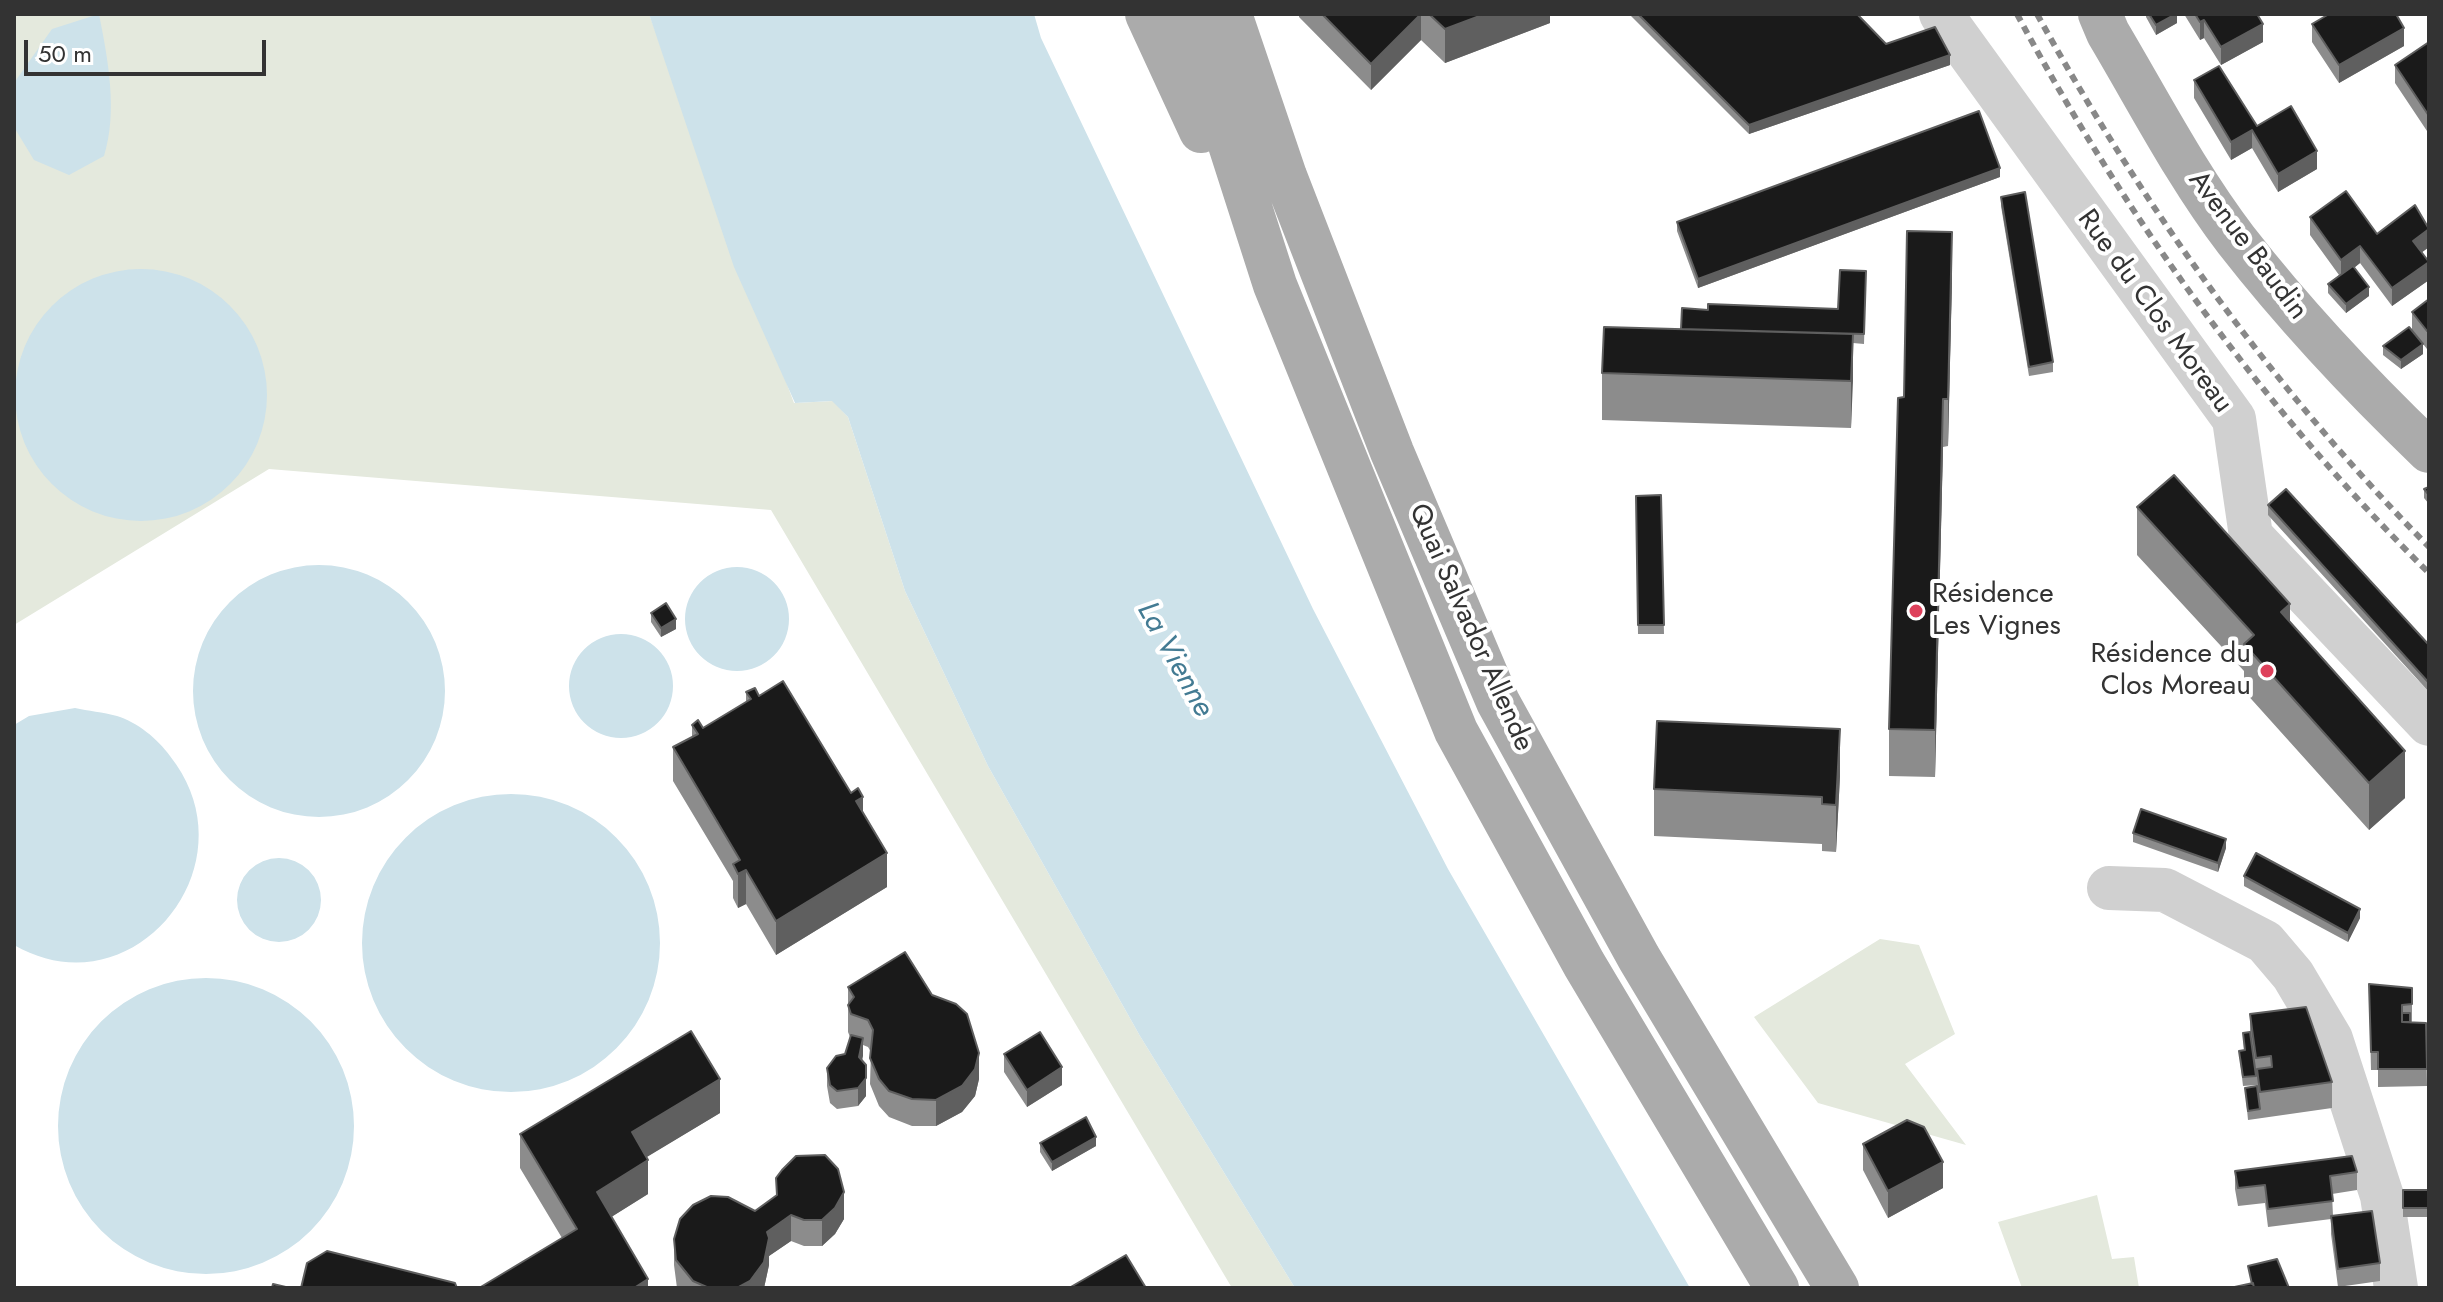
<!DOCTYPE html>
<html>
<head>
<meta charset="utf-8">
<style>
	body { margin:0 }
	#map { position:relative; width:2443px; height:1302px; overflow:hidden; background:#fff; font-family:Jost,sans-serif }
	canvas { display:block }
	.frame { position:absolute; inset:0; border:16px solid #333; pointer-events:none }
	.scale { position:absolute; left:24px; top:40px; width:242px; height:36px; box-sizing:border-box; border:4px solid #333; border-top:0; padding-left:10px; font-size:24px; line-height:28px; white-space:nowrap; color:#333; -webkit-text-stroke:6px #fff; paint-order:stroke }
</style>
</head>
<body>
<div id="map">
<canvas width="2443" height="1302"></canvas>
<div class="frame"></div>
<div class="scale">50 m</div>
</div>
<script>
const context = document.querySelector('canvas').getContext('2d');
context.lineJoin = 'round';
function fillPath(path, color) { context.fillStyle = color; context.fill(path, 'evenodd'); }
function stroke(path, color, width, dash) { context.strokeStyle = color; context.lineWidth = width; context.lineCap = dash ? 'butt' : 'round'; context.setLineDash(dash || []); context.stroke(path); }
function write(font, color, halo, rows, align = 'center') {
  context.font = font + ' Jost,sans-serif'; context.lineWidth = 8; context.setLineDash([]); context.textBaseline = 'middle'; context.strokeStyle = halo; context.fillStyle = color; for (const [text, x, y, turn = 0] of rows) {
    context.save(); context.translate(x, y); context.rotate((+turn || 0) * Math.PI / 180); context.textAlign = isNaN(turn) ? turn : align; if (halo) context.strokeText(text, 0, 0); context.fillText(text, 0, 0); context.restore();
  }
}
fillPath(new Path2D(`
	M14 14H649L794 403 833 401 848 417 905 591 988 766 1140 1036 1295 1288H1232L771 510 269 469 14 625Z
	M1880 939 1919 945 1955 1034 1905 1064 1966 1145 1818 1103 1754 1017Z
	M2097 1195 2112 1259 2134 1257 2139 1288H2022L1998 1222Z`), '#e4e9dd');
fillPath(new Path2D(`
	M99 14C108 60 118 111 104 156L69 175 34 160 14 127V83L52 29Z
	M649 14H1034L1041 38 1313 609 1448 869 1690 1288H1295L1140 1036 988 766 905 591 848 417 832 401 795 403 734 267Z
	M15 395a126 126 0 1 1 252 0a126 126 0 1 1-252 0Z
	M193 691a126 126 0 1 1 252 0a126 126 0 1 1-252 0Z
	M685 619a52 52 0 1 1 104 0a52 52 0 1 1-104 0Z
	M569 686a52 52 0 1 1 104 0a52 52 0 1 1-104 0Z
	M75 708C88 711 103 712 117 716 137 722 158 739 170 756 256 864 133 1014 14 945V725L29 716Z
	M362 943a149 149 0 1 1 298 0a149 149 0 1 1-298 0Z
	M237 900a42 42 0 1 1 84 0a42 42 0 1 1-84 0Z
	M58 1126a148 148 0 1 1 296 0a148 148 0 1 1-296 0Z`), '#cde2ea');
stroke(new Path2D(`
	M1941 14 2234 419 2251 536 2429 724
	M2109 888 2165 890 2265 942 2293 975 2331 1039 2382 1196 2396 1288`), '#d0d0d0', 44);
stroke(new Path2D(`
	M1147 14 1201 131
	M1188 14 1275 285 1456 731 1584 964 1777 1288
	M1230 14 1285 176 1392 452 1498 702 1639 958 1837 1288
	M2100 14 2108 33C2149 102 2187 176 2236 240 2296 317 2359 384 2429 451`), '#ababab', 44);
stroke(new Path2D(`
	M2017 14C2126 218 2264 410 2429 573
	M2037 14C2144 208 2273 389 2429 547`), '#888', 6, [8, 6]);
fillPath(new Path2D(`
	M1299 14H1550V23L1445 63 1421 40 1371 90 1299 17Z
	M1629 14H1857L1886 44 1950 65 1749 134Z
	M2146 14H2177V23L2156 35 2146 17Z
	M2184 14H2257L2263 42 2221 65 2204 38 2200 40Z
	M2312 24 2404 46 2339 83 2312 42Z
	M2429 42V134L2395 83V65Z
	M2194 80 2257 126 2317 169 2278 192 2252 148 2231 160 2194 98Z
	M2000 177 1698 288 1677 231V222Z
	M2001 197 2053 362V372L2029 376 2001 206Z
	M2310 217 2429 247 2422 252 2429 280 2392 306 2360 263 2354 268 2369 296 2346 313 2328 293V284L2339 275 2310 235Z
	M1866 271 1864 344 1853 343 1851 428 1602 420V373L1681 329 1708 310 1838 309Z
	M1952 279 1948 446 1943 447 1935 777 1889 776V729L1904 397Z
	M2429 299 2427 349 2412 330V312Z
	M2383 346 2423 354 2401 369 2383 355Z
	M2429 487V504L2424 498V489Z
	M1661 495 1664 634H1638L1636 496Z
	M2268 505 2429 645V692L2268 515Z
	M2137 507 2290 623 2405 798 2369 830 2244 691V671L2137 555Z
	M651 613 676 629 661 637 651 622Z
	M746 692 759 696 863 813 887 887 776 955 746 904 738 908 733 898V881L673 781V747L692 737V725L703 728 746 702Z
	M1840 776 1836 852 1822 851V844L1654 836V789Z
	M2133 833 2226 848 2218 872 2133 842Z
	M2244 876 2360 918 2348 942 2244 886Z
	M2369 984 2412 988V1022L2426 1023 2427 1086 2378 1087V1070H2371Z
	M848 987 979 1079 975 1096 962 1112 936 1126H912L889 1117 879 1106 870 1084 871 1052 868 1047 863 1045 862 1060 866 1096 858 1106 837 1109 830 1103 827 1086V1068L845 1054 850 1037 848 1032Z
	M2250 1014 2332 1082V1108L2248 1120 2245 1088 2257 1086V1085L2243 1086 2239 1051 2244 1050 2243 1033 2250 1032Z
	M1004 1054 1062 1085 1027 1107 1004 1072Z
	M720 1113 646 1157 648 1194 611 1217 648 1288 562 1238 520 1168V1134Z
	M1040 1143 1096 1146 1052 1171 1040 1152Z
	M1863 1144 1943 1188 1888 1218 1863 1170Z
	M2235 1171 2357 1172V1190L2332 1194 2333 1216 2380 1263V1281L2338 1287 2331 1234V1219L2268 1227 2265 1203 2238 1206 2235 1189Z
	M776 1178 844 1219 835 1234 822 1246H804L791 1241 769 1256V1265L764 1288H677L674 1265V1239L755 1211 776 1196Z
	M2403 1190H2429V1217H2403Z`), '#8c8c8c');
fillPath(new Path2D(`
	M1421 14V40L1371 90V64Z
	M1485 14H1550V23L1445 63V29Z
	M2177 14V23L2156 35V25Z
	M2204 20V38L2200 40V22Z
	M2263 24V42L2221 65V47Z
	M2404 28V46L2339 83V65Z
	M1950 55V65L1749 134V125Z
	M2252 130V148L2231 160V142Z
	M2317 151V169L2278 192V174Z
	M2000 168V177L1698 288V279Z
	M2429 229V247L2413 259V241Z
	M1952 232V279L1948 446V399Z
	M2360 246V263L2341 278V260Z
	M2429 262V280L2392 306V288Z
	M2369 287V296L2346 313V304Z
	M2429 329V347L2427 349V331Z
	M1853 334V381L1851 428V381Z
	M2423 344V354L2401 369V360Z
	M1943 399V447L1935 777V730Z
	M2290 604V651L2281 612Z
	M676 619V629L661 637V628Z
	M1840 729V776L1836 852V805Z
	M2405 751V798L2369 830V783Z
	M863 797V831L856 801Z
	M2226 839V848L2218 872V863Z
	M887 853V887L776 955V921Z
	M746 870V904L738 908V874Z
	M2360 909V918L2348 942V933Z
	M863 1038V1056L859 1075V1057Z
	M979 1053V1079L975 1096 962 1112 936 1126V1100Z
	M866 1065V1096L858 1106V1088Z
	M1062 1067V1085L1027 1107V1090Z
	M720 1079V1113L632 1166V1132Z
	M1096 1137V1146L1052 1171V1162Z
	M648 1160V1194L597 1226V1192Z
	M1943 1162V1188L1888 1218V1191Z
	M844 1192V1219L835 1234 822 1246V1220Z
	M791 1215V1241L769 1256V1265L764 1288H737L767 1232Z
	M648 1279V1288H634Z`), '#5f5f5f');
const building = new Path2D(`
	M1322 14H1421L1371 64Z
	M1429 14H1485L1445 29Z
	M1638 14H1857L1886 44 1935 27 1950 55 1749 125Z
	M2149 14H2176L2156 25Z
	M2195 14H2257L2263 24 2221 47 2204 20 2200 22Z
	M2329 14H2396L2404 28 2339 65 2312 24Z
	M2429 42V116L2395 65Z
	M2219 66 2257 126 2291 106 2317 151 2278 174 2252 130 2231 142 2194 80Z
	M1979 111 2000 168 1698 279 1677 222Z
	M2346 191 2377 234 2415 205 2429 229 2413 241 2429 262 2392 288 2360 246 2341 260 2310 217Z
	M2025 192 2053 362 2029 367 2001 197Z
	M1907 231 1952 232 1948 399H1943L1935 730 1889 729 1898 398 1904 397Z
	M2353 266 2369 287 2346 304 2328 284Z
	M1840 270 1866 271 1864 334 1681 329 1682 308 1708 310V304L1838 309Z
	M2429 299V329L2427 331 2412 312Z
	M1604 327 1853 334 1851 381 1602 373Z
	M2409 327 2423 344 2401 360 2383 346Z
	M2174 475 2290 604 2281 612 2405 751 2369 783 2244 644 2254 635 2137 507Z
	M2429 487V495L2424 489Z
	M2286 489 2429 645V683L2268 505Z
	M1661 495 1664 625H1638L1636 496Z
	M666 603 676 619 661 628 651 613Z
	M783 681 851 793 858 788 863 797 856 801 887 853 776 921 746 870 738 874 733 864 740 860 673 747 698 734 692 725 698 720 703 728 751 699 746 692 755 688 759 696Z
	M1657 721 1840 729 1836 805 1822 804V797L1654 789Z
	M2141 809 2226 839 2218 863 2133 833Z
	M2256 853 2360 909 2348 933 2244 876Z
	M905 952 932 995 956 1004 967 1014 979 1053 975 1069 962 1086 936 1100 912 1099 889 1091 879 1079 870 1058 873 1030 868 1020 851 1014 848 1005 854 997 848 987Z
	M2369 984 2412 988V1004L2402 1005V1022L2426 1023 2427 1069H2378V1052H2371Z
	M2306 1007 2332 1082 2260 1092 2257 1069 2272 1067 2271 1056 2256 1058 2250 1014Z
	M2402 1013H2410V1022H2402Z
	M691 1031 720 1079 632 1132 648 1160 597 1192 648 1279 634 1288H479L577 1229 520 1134Z
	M1040 1032 1062 1067 1027 1090 1004 1054Z
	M2250 1032 2256 1076 2243 1077 2239 1051 2245 1050 2243 1033Z
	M851 1035 863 1038 859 1057 866 1065V1078L858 1088 837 1091 830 1085 827 1068 836 1056 845 1054Z
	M2257 1086 2260 1109 2248 1111 2245 1088Z
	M1086 1117 1096 1137 1052 1162 1040 1143Z
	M1907 1120 1924 1127 1943 1162 1888 1191 1863 1144Z
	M825 1155 838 1169 844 1192 835 1208 822 1220H804L791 1215 767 1232 769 1238 764 1262 750 1281 737 1288H709L693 1281 676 1260 674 1239 680 1219 693 1205 711 1196 728 1197 755 1211 777 1195 776 1178 782 1170 796 1156Z
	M2352 1156 2357 1172 2330 1176 2333 1201 2268 1209 2265 1185 2238 1188 2235 1171Z
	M2403 1190H2429V1208H2403Z
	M2372 1211 2380 1263 2338 1269 2331 1216Z
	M327 1251 455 1283 457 1288H301L307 1263Z
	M1126 1255 1146 1288H1069Z
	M2277 1259 2289 1288H2254L2253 1283 2252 1284 2248 1266Z
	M2253 1283 2254 1288H2230Z
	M273 1284 290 1288H272Z`);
fillPath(building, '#1a1a1a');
stroke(building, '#5f5f5f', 2);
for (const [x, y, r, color] of [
	[1916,611,8,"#de415b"],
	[2267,671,8,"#de415b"]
]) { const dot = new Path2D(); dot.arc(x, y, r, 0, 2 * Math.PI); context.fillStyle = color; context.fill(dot); stroke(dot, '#fff', 3); }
write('28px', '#333', '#fff', [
	["Avenue Baudin",2247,246,53],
	["Rue du Clos Moreau",2154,312,54],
	["Quai Salvador Allende",1470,628,66]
]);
write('28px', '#333', '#fff', [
	["Résidence",1932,595],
	["Les Vignes",1932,627],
	["Résidence du",2251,655,"right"],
	["Clos Moreau",2251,687,"right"]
], 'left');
write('italic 30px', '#437b93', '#fff', [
	["La Vienne",1174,660,61]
]);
</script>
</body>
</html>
